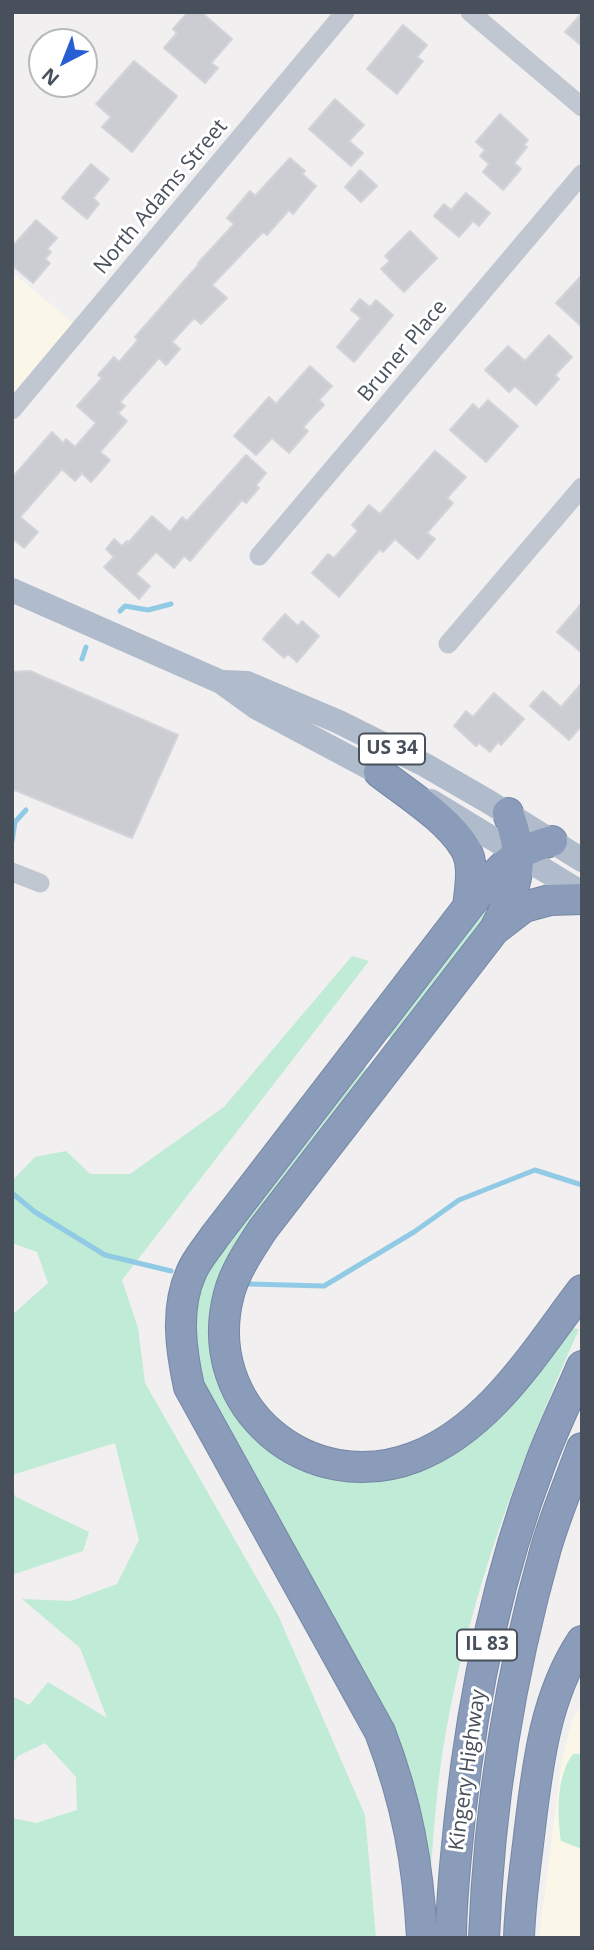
<!DOCTYPE html>
<html>
<head>
<meta charset="utf-8">
<style>
	body { margin:0 }
	#map { position:relative; width:594px; height:1950px; overflow:hidden; background:#f1efef; font-family:"Open Sans",sans-serif }
	canvas { display:block }
	.frame { position:absolute; inset:0; border:14px solid #48505b; pointer-events:none }
	.north { position:absolute; left:28px; top:28px; width:70px; height:70px; box-sizing:border-box; background:#fff; border:2px solid #b6b9bd; border-radius:50%; rotate:222deg; font-size:19px; font-weight:700; line-height:28px; text-align:center; color:#48505b }
	.north::after { content:''; display:block; margin:auto; width:24px; height:32px; background:#275ed3; clip-path:polygon(50% 0,100% 100%,50% 72%,0 100%) }
</style>
</head>
<body>
<div id="map">
<canvas width="594" height="1950"></canvas>
<div class="frame"></div>
<div class="north">N</div>
</div>
<script>
const context = document.querySelector('canvas').getContext('2d');
context.lineJoin = 'round';
function fillPath(path, color) { context.fillStyle = color; context.fill(path, 'evenodd'); }
function stroke(path, color, width, dash) { context.strokeStyle = color; context.lineWidth = width; context.lineCap = dash ? 'butt' : 'round'; context.setLineDash(dash || []); context.stroke(path); }
function write(font, color, halo, rows, align = 'center') {
  context.font = font + ' "Open Sans",sans-serif'; context.lineWidth = 6; context.setLineDash([]); context.textBaseline = 'middle'; context.strokeStyle = halo; context.fillStyle = color; for (const [text, x, y, turn = 0] of rows) {
    context.save(); context.translate(x, y); context.rotate((+turn || 0) * Math.PI / 180); context.textAlign = isNaN(turn) ? turn : align; if (halo) context.strokeText(text, 0, 0); context.fillText(text, 0, 0); context.restore();
  }
}
fillPath(new Path2D(`
	M12 272 73 323 12 394Z
	M582 1705V1938H539L562 1759 573 1718Z`), '#faf7e9');
fillPath(new Path2D(`
	M490 898 497 901 491 911 390 1040 388 1027Z
	M352 956 369 961 122 1280 138 1328 145 1383 278 1615 365 1815 376 1938H12V1818L36 1823 77 1810 76 1777 45 1743 18 1756 12 1764V1696L29 1705 48 1682 107 1718 80 1648 22 1599 71 1601 117 1584 139 1540 115 1443 12 1475V1315L48 1283 37 1252 12 1243V1181L35 1157 66 1151 90 1174H130L224 1107Z
	M360 1065 370 1070 229 1258 244 1423 390 1476 569 1328 579 1329C517 1469 466 1603 442 1755 436 1797 433 1840 430 1882 424 1832 413 1785 398 1737L201 1387 192 1320 206 1266Z
	M12 1490 16 1497 89 1532 83 1551 12 1575Z
	M573 1754H582V1849L561 1841C557 1815 556 1776 573 1754Z`), '#c0ebd6');
stroke(new Path2D(`
	M120 611 125 606 148 610 171 604
	M82 659 86 647
	M12 841 15 822 26 810
	M12 1193 35 1212 105 1255 171 1271
	M249 1284 324 1286 414 1232 459 1200 535 1170 582 1185`), '#91cae5', 5);
const building = new Path2D(`
	M188 12H201L232 39 211 63 218 68 205 83 164 48 177 33 173 29Z
	M582 13V46L565 32Z
	M403 25 427 45 417 57 423 61 397 94 367 69Z
	M134 61 177 96 132 152 102 127 111 117 96 104Z
	M335 99 364 125 349 141 363 153 351 166 309 129Z
	M500 114 528 140 524 145 527 147 514 163 521 169 503 190 483 172 489 164 480 156 485 150 476 142Z
	M290 158 305 171 302 174 316 186 293 214 289 210 267 235 263 232 212 285 227 298 201 324 194 318 172 342 180 349 166 365 159 358 120 402 125 406 118 413 127 421 100 452 110 460 91 482 82 473 75 481 62 469 20 517 38 532 24 548 12 538V478L52 432 63 443 66 439 75 447 96 423 77 406 102 378 98 375 114 357 119 362 138 340 135 337 199 264 198 263 234 224 227 218 250 191 255 196Z
	M91 164 109 179 93 198 99 204 87 219 62 198Z
	M360 170 377 186 361 202 345 187Z
	M466 193 490 213 479 226 473 221 459 237 434 216 444 204 451 210Z
	M36 220 57 238 47 249 51 252 45 259 50 263 33 283 12 265V247Z
	M410 231 437 258 404 292 381 269 390 261 385 256Z
	M582 275V327L556 303Z
	M360 299 370 307 376 300 393 315 354 362 337 347 361 318 351 310Z
	M549 335 572 357 555 375 559 379 536 405 515 386 509 392 485 370 508 346 525 361Z
	M310 366 332 386 319 400 324 405 303 427 308 431 289 453 272 438 256 455 234 436 269 397 276 404Z
	M488 400 518 426 486 462 450 430 473 404 479 410Z
	M435 451 466 477 447 498 453 503 427 533 435 539 418 559 395 539 383 552 380 549 339 597 312 573 328 554 334 558 358 531 352 525 369 505 380 514Z
	M246 455 266 473 256 485 259 488 246 503 242 500 190 561 184 556 174 568 156 552 136 574 150 586 139 599 104 567 114 557 106 549 114 539 122 546 127 541 128 543 152 516 170 532 182 517 187 521Z
	M582 603V653L557 632Z
	M285 614 298 626 302 621 319 636 297 662 288 654 284 658 263 639Z
	M30 671 178 735 132 838 12 789V672Z
	M582 683V725L569 740 530 706 543 691 561 707Z
	M494 693 524 719 501 745 498 742 490 752 479 743 476 746 454 726 466 711 473 717Z`);
fillPath(building, '#cccdd3');
stroke(building, '#d3d4da', 2);
const highway = new Path2D(`
	M379 772C406 793 448 819 465 848 475 864 470 888 468 907
	M508 813C527 861 517 886 495 929L263 1229C250 1249 235 1271 229 1294 199 1407 309 1498 415 1457 490 1428 536 1350 582 1290
	M498 927 524 907 550 900 582 899
	M422 1938C418 1862 407 1803 380 1732L189 1387C181 1350 175 1309 191 1273 196 1260 207 1248 215 1236L468 907C495 874 509 852 552 841
	M451 1938C451 1897 456 1857 460 1816 473 1696 497 1577 540 1464 552 1431 568 1399 582 1366
	M484 1938C489 1806 510 1675 546 1548 556 1514 570 1481 582 1448
	M519 1938C520 1904 525 1870 529 1836 537 1770 544 1698 582 1641`);
stroke(highway, '#7587a5', 32);
stroke(new Path2D(`
	M470 12 582 107
	M12 410 345 12
	M259 556 582 174
	M448 644 582 487
	M12 872 40 883`), '#c0c7d0', 19);
stroke(new Path2D(`
	M12 590 221 682 257 708 396 782
	M225 682 247 683 339 722 425 765 489 802 582 860
	M431 801 582 893`), '#b0bbcb', 24);
stroke(highway, '#8a9cba', 30);
for (const [x, y, w] of [
	[392,749,66],
	[487,1645,60]
]) { const box = new Path2D(); box.roundRect(x - w / 2, y - 15.5, w, 31, 5); context.fillStyle = '#fff'; context.fill(box); stroke(box, '#48505b', 2); }
write('bold 19px', '#48505b', null, [
	["US 34",392,749],
	["IL 83",487,1645]
]);
write('21px', '#48505b', '#fff', [
	["North Adams Street",161,197,-50],
	["Bruner Place",403,351,-50],
	["Kingery Highway",468,1770,-82]
]);
</script>
</body>
</html>
